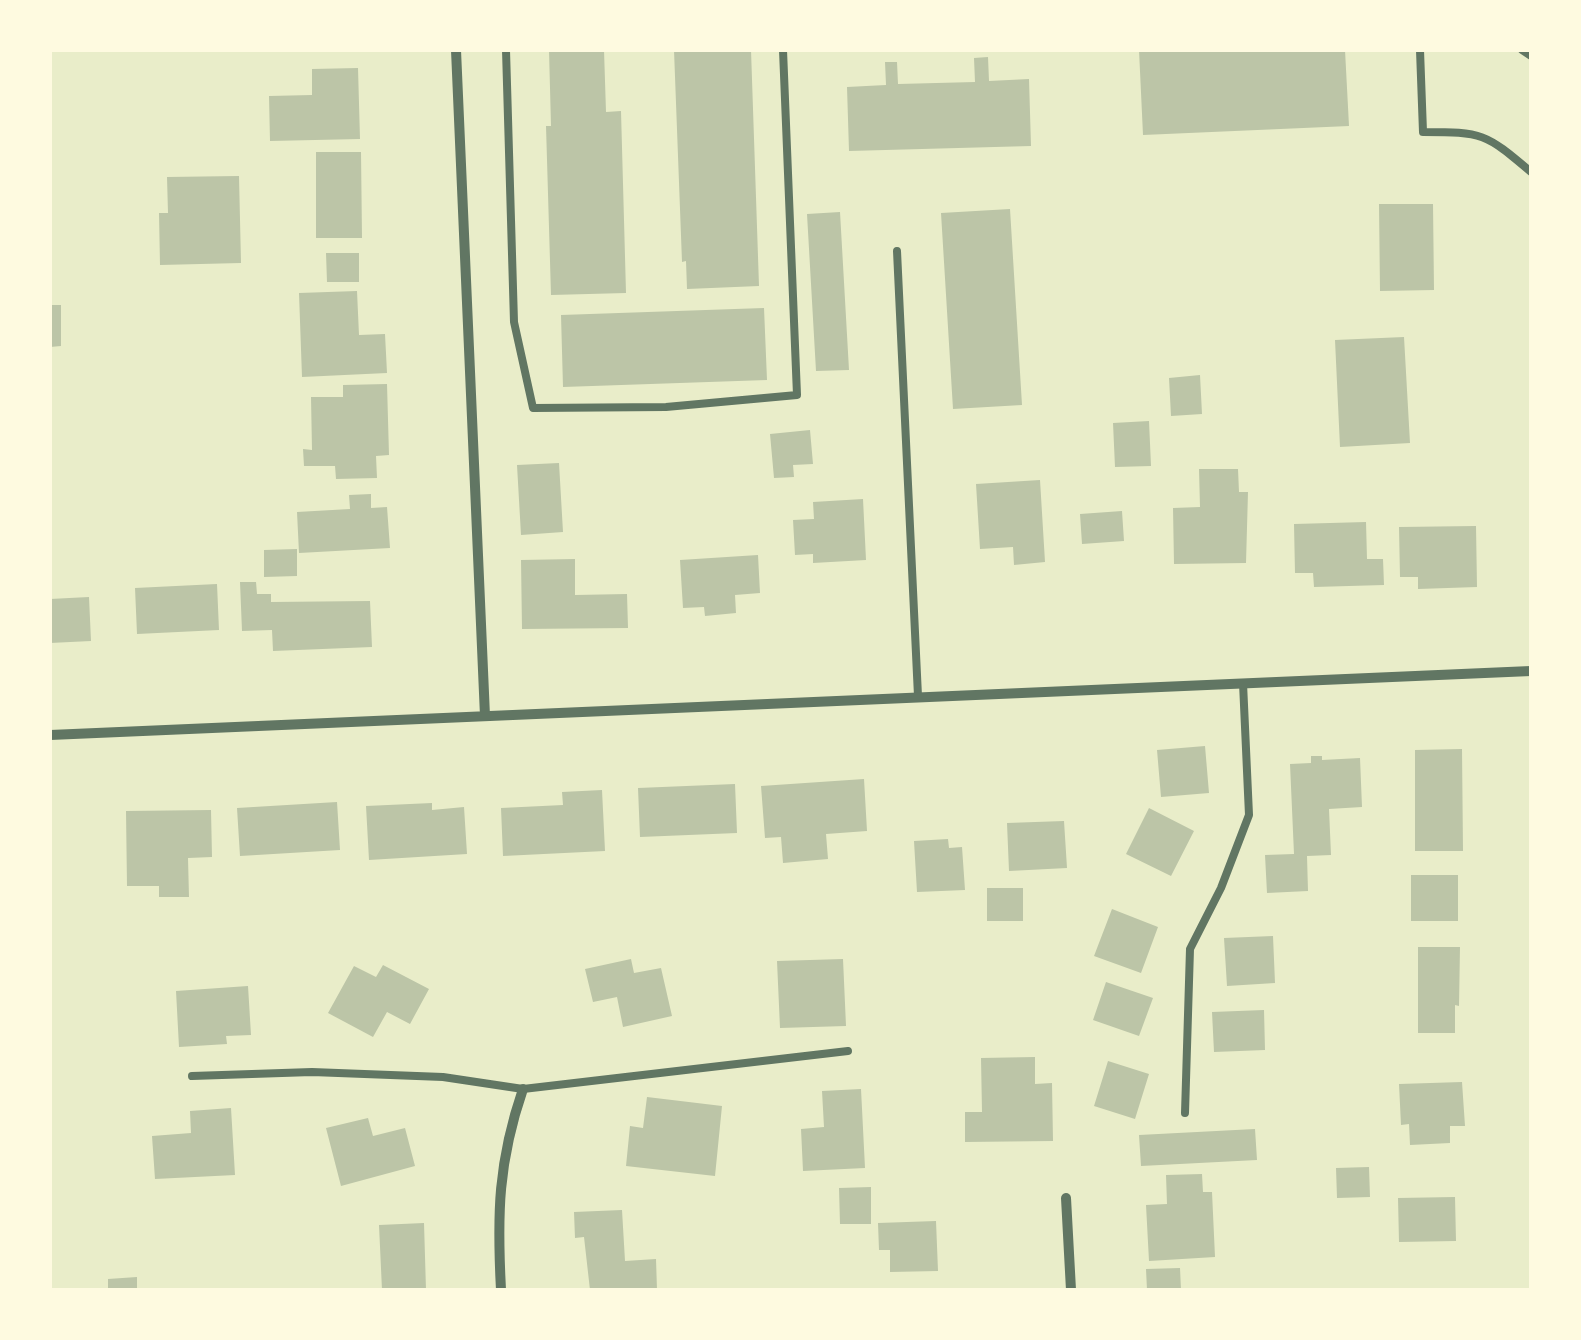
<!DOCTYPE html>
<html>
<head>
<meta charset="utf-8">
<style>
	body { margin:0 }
	#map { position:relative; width:1581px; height:1340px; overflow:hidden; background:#e9edc9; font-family:Lato,sans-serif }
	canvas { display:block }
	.frame { position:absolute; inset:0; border:52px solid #fefae0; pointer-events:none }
</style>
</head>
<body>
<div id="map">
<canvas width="1581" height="1340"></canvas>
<div class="frame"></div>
</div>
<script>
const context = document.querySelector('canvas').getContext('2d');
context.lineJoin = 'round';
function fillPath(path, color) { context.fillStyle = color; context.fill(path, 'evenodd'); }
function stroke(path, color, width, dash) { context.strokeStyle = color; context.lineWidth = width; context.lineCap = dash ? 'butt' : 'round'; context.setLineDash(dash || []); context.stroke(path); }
fillPath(new Path2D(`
	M549 50H604L606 112 621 111 626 293 551 295 546 126H551Z
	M674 50H751L759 286 687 289 686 261 682 262Z
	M1139 50H1345L1349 126 1143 135Z
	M988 57 989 81 1029 79 1031 146 849 151 847 87 886 85 885 62H897L898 84 975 82 974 58Z
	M358 68 360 139 270 141 269 96 312 95V69Z
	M316 152H361L362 238H316Z
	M239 176 241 263 160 265 159 213H168L167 177Z
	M1379 204H1433L1434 290 1380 291Z
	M1010 209 1022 405 953 409 941 213Z
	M840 212 849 370 816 371 807 214Z
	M326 253H359V282H327Z
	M357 291 359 335 385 334 387 373 302 377 299 293Z
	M50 305H61V346L50 347Z
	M764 308 767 380 563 387 561 315Z
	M1404 337 1410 443 1340 447 1335 340Z
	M1200 375 1202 414 1171 416 1169 378Z
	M387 384 389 455 376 456 377 478 336 479 335 466H304L303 449 312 450 311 397H343V385Z
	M1149 421 1151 466 1115 467 1113 423Z
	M810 430 813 464 793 465 794 477 774 478 770 434Z
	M559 463 563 532 521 535 517 465Z
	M1199 469H1238L1239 492H1248L1246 563 1174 564 1173 508 1200 507Z
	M1040 480 1045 562 1014 565 1013 547 980 549 976 484Z
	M371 494V508L387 507 390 548 299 553 297 512 350 509 349 495Z
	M863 499 866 560 813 563V554L795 555 793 520 814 519 813 502Z
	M1122 511 1124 541 1082 544 1080 514Z
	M1366 522 1367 559H1383L1384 585 1314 587 1313 573H1295L1294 524Z
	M1476 526 1477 587 1418 589V577H1400L1399 527Z
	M297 549V576L264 577V550Z
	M758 555 760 593 735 595 736 613 705 616 704 607 683 608 680 560Z
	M575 559V595L627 594 628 628 522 629 521 560Z
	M240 582H256L257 594H271V602L370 601 372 647 273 651 272 630 242 631Z
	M217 584 219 630 137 634 135 588Z
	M89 597 91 641 50 643V599Z
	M1205 746 1209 793 1161 797 1157 750Z
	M1462 749 1463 851H1415V750Z
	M1311 756H1322V760L1360 758 1362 807 1329 809 1331 855 1307 856 1308 891 1267 893 1265 855 1294 854 1290 764 1311 763Z
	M864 779 867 831 826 834 828 859 783 863 781 837 765 838 761 786Z
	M735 784 737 833 640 837 638 788Z
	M602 790 605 851 503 856 501 808 563 805 562 792Z
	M337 802 340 850 240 856 237 808Z
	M432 803V810L464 807 467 854 369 860 366 806Z
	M1149 808 1194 831 1171 876 1126 854Z
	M211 810 212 857 188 858 189 897H159V886H127L126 811Z
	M1064 821 1067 868 1009 871 1007 823Z
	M948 839 949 848 962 847 965 890 917 892 914 841Z
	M1411 875H1458V921H1411Z
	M987 888H1023V921H987Z
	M1112 909 1158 927 1141 973 1094 956Z
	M1273 936 1275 983 1227 986 1224 938Z
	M1418 947H1460L1459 1006 1455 1005V1033H1418Z
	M631 959 634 973 661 968 672 1016 623 1027 617 997 593 1002 585 969Z
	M843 959 846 1026 780 1028 777 961Z
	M383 965 429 989 410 1024 387 1012 373 1037 328 1013 354 966 376 977Z
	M1106 982 1153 998 1139 1036 1093 1020Z
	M248 986 251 1035 226 1036 227 1044 179 1047 176 991Z
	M1264 1010 1265 1050 1214 1052 1212 1012Z
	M1035 1057V1084L1052 1083 1053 1141 965 1142V1112H982L981 1058Z
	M1108 1061 1149 1074 1135 1119 1094 1106Z
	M1462 1082 1465 1126H1450V1143L1410 1145 1409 1124 1401 1125 1399 1084Z
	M861 1089 865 1168 803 1171 801 1129 824 1127 822 1091Z
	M647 1097 722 1106 715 1176 626 1166 630 1126 643 1128Z
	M231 1108 235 1175 155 1179 152 1136 191 1133 190 1111Z
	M368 1118 373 1136 405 1128 415 1166 341 1186 326 1128Z
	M1255 1129 1257 1160 1141 1166 1139 1135Z
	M1369 1167 1370 1197 1337 1198 1336 1168Z
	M1202 1174 1203 1192H1212L1215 1257 1149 1261 1146 1205 1167 1204 1166 1175Z
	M871 1187V1224H840L839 1188Z
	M1455 1197 1456 1241 1399 1242 1398 1198Z
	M622 1210 625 1261 656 1259 657 1290H590L584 1237 575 1238 574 1212Z
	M936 1221 938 1271 890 1272V1250H879L878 1223Z
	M424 1223 426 1290H382L379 1225Z
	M1180 1268 1181 1290H1147L1146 1269Z
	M137 1277V1290H108V1279Z`), '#bcc5a7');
stroke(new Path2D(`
	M506 50 514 322 533 408 666 407 797 395 783 50
	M1420 50 1423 132C1483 132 1485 133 1531 172
	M1522 50 1531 56
	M897 251 918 696
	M192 1076 312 1072 443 1077 523 1089 848 1051
	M1185 1113 1190 949 1221 888 1249 815 1243 683`), '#617663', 8);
stroke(new Path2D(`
	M456 50 485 716
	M50 735 1531 671
	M1066 1198 1071 1290
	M501 1290C497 1214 498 1162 523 1089`), '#617663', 10);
</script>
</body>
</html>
